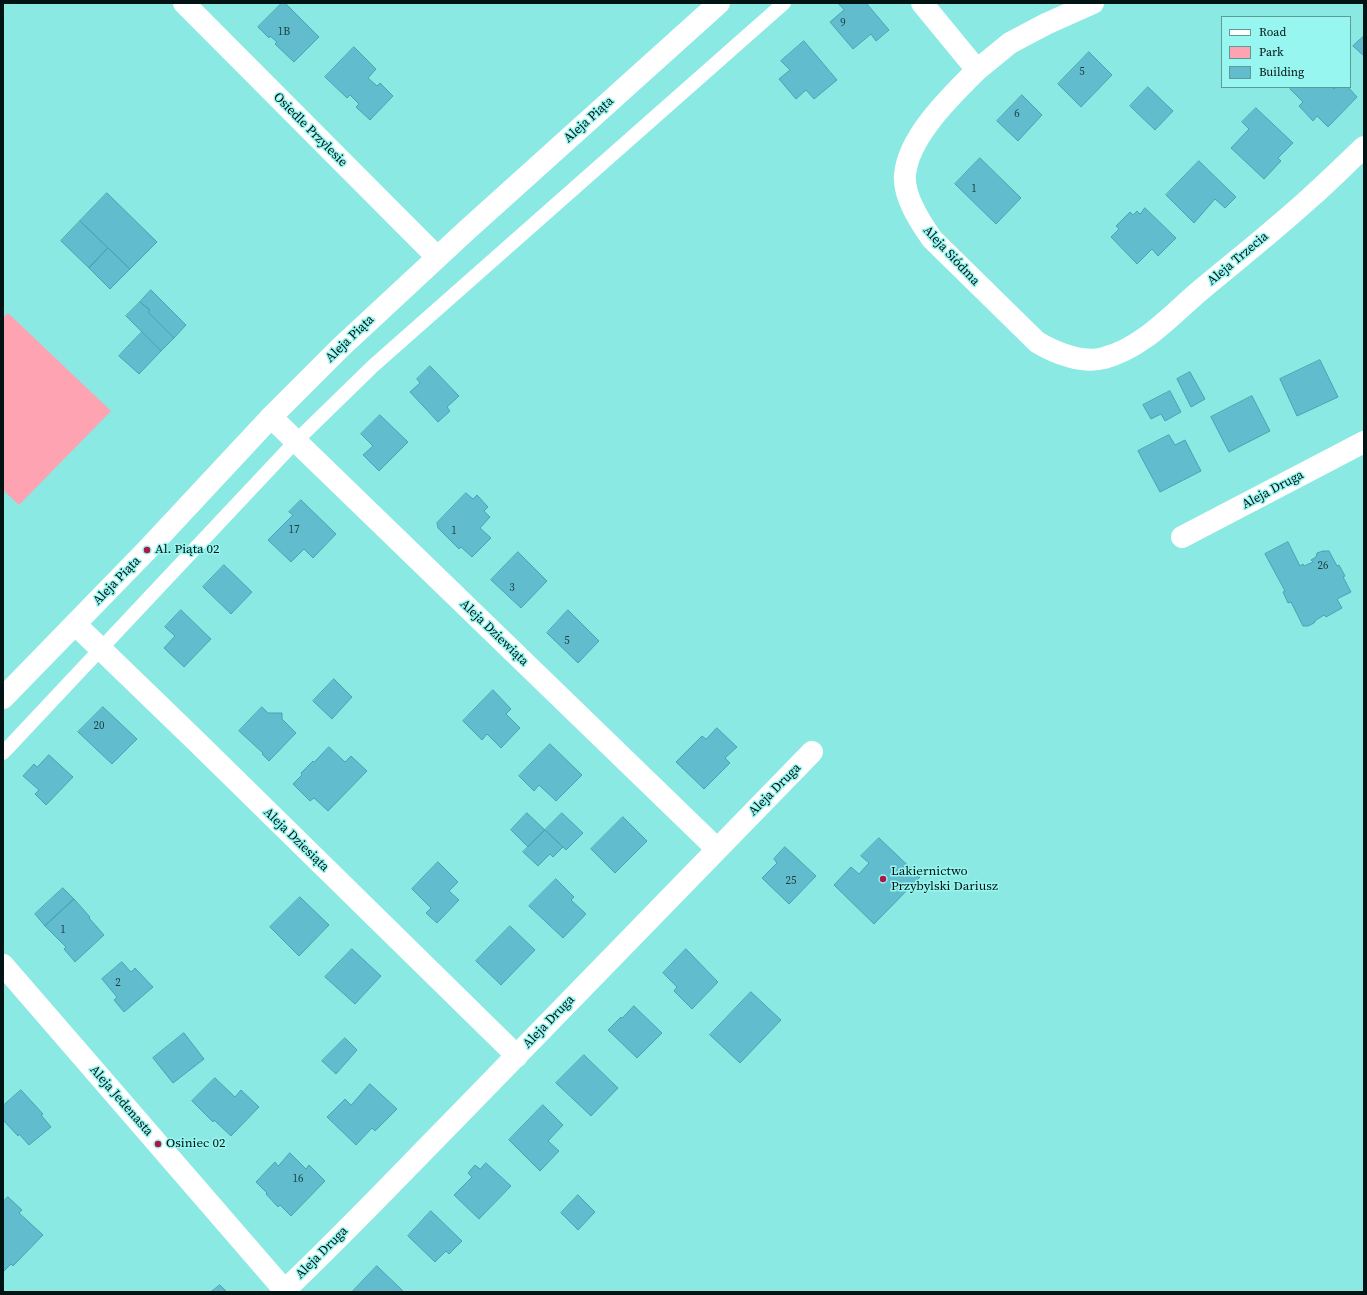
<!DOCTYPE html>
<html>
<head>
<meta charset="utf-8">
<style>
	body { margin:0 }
	#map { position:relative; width:1367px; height:1295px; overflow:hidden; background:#8be9e3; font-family:"Source Serif 4",serif }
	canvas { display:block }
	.frame { position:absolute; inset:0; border:4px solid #011312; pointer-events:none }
	.legend { position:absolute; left:1221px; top:16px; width:130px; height:72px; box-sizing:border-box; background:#98f6f0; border:1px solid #5c9b97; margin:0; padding:5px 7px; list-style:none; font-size:12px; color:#011312 }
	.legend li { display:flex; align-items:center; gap:8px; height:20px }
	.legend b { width:20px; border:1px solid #5c9b97 }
</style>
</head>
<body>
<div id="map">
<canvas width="1367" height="1295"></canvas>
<div class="frame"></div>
<ul class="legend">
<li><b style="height:5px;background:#fff"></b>Road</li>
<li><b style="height:11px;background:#fda3b1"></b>Park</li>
<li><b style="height:11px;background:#61bdcd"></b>Building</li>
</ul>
</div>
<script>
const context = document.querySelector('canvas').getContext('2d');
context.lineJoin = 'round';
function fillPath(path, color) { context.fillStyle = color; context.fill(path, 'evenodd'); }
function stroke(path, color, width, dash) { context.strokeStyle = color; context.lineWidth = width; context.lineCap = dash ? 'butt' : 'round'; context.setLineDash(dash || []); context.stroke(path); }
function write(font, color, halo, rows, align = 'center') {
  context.font = font + ' "Source Serif 4",serif'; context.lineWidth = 3; context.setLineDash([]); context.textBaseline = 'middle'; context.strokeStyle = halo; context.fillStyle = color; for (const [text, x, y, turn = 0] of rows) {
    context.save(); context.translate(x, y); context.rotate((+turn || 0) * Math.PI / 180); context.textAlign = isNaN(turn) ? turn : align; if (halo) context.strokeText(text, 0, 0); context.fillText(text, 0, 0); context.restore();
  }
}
fillPath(new Path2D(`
	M8 313 111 411 19 505 3 490V318Z`), '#fda3b1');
const building = new Path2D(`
	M282 3H285L319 37 294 62 275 44 277 42 270 36 269 38 258 27Z
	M838 3H866L889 30 876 41 871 34 853 49 830 22 844 10Z
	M1364 36V56L1353 46Z
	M804 41 837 80 814 99 806 90 796 99 779 79 790 70 781 61Z
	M354 47 376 69 368 78 377 86 380 83 393 96 370 120 356 107 359 104 350 95 347 98 325 77Z
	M1089 52 1112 75 1081 107 1058 84Z
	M1148 87 1173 111 1155 130 1130 106Z
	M1292 87H1331L1334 89 1336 87H1348L1357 97 1328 127 1317 116 1313 121 1299 106 1303 102 1290 89Z
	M1022 95 1042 115 1018 141 997 121Z
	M1256 108 1293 143 1278 158 1281 161 1264 179 1231 148 1249 129 1242 122Z
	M980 158 1021 198 996 224 955 184Z
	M1199 161 1236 197 1225 208 1215 199 1194 223 1166 195Z
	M107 193 157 242 130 269 80 221Z
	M1145 208 1176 238 1158 256 1152 249 1137 264 1111 237 1119 229 1116 226 1130 212 1133 215 1137 211 1140 214Z
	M80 221 108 248 89 268 61 241Z
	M108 248 130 269 110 289 89 268Z
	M151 290 186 325 174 338 148 312 150 310 140 302Z
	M140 302 150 310 148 312 174 338 161 351 126 316Z
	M142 332 161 351 139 374 119 356Z
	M1320 360 1338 397 1297 416 1280 379Z
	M430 366 459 396 447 407 450 411 438 422 410 392 420 383 417 379Z
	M1190 372 1205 399 1191 407 1177 379Z
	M1170 391 1181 412 1165 421 1161 414 1151 419 1143 405Z
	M1252 396 1270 431 1229 452 1211 417Z
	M380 415 408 442 379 471 363 455 373 446 361 434Z
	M1169 435 1175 445 1185 440 1201 471 1160 492 1138 451Z
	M466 493 473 499 477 495 488 507 484 511 490 517 480 528 491 538 472 557 461 547 459 549 438 528 437 523Z
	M301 500 336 534 313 558 304 549 291 562 268 540 293 515 289 512Z
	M1288 542 1300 566 1303 564 1304 566 1313 562 1311 560 1316 557 1317 553 1323 551H1329L1337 566 1339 565 1345 576 1343 577 1351 592 1337 599 1342 608 1326 617 1324 615 1316 620 1314 623 1308 626H1303L1291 602 1288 603 1283 592 1285 591 1265 554Z
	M518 552 547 581 521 608 491 580Z
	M224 565 252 592 231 614 203 587Z
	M181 610 211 639 184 667 164 648 175 636 165 627Z
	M568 610 599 641 578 663 547 633Z
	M334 679 352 697 332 719 313 701Z
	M493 690 511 709 506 714 520 728 501 748 487 734 482 740 463 721Z
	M103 707 137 739 112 764 78 732Z
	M262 707 268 713H282V719L296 733 269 761 262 754 263 753 239 731Z
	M717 728 737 747 725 758 730 763 704 789 676 762 702 736 706 739Z
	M550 744 582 775 556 801 539 785 534 791 519 776Z
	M329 747 345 762 351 756 367 771 328 811 314 798 310 801 293 784 302 775 301 773 313 761 314 762Z
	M49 755 73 777 46 805 35 794 39 790 23 776 34 764 37 767Z
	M527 813 545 830 528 847 511 830Z
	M562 813 583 833 566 850 545 830Z
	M623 817 647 841 615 873 591 849Z
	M545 830 563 847 553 857 550 854 538 866 523 852Z
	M879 838 920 877 874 924 834 885 851 867 859 874 869 863 861 856Z
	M785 847 816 876 789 904 762 878 777 863 774 859Z
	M438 862 458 882 449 891 459 900 437 923 426 913 431 908 412 889Z
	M556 879 574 897 571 900 586 914 563 938 529 906Z
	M63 888 74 899 45 926 35 914Z
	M300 897 329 925 299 956 270 927Z
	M74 899 90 917 89 918 104 935 75 962 64 949 66 947 45 926Z
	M510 926 535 950 501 985 476 961Z
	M352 949 381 976 355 1004 325 977Z
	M686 949 718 982 692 1009 674 991 677 987 663 973Z
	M122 962 131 972 135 968 153 987 124 1012 114 1000 117 997 102 979Z
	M751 992 781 1020 740 1063 710 1035Z
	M634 1006 662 1033 637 1058 608 1030 621 1017 622 1018Z
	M184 1033 204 1059 173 1083 153 1058Z
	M345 1038 357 1050 336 1074 322 1061Z
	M584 1055 618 1088 591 1116 556 1083Z
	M215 1078 235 1097 241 1090 259 1107 231 1136 214 1120 213 1122 192 1101Z
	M370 1084 397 1109 375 1131 372 1128 356 1145 327 1117 345 1099 351 1105Z
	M21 1090 43 1114 41 1115 51 1127 29 1145 19 1134 18 1136 3 1120V1106Z
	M543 1105 563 1125 548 1141 559 1151 540 1171 509 1140Z
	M290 1153 306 1169 309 1165 325 1181 291 1216 280 1205 278 1207 266 1194 267 1193 256 1182 275 1162 278 1166Z
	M486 1163 511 1186 479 1219 454 1195 472 1177 468 1173 475 1165 480 1169Z
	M578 1195 595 1212 578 1230 561 1213Z
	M8 1197 22 1210 19 1213 43 1235 13 1266 11 1264 3 1272V1202Z
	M431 1211 462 1241 449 1254 446 1251 435 1262 408 1236Z
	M377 1266 404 1292H352Z
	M220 1285 227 1292H211Z`);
fillPath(building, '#61bdcd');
stroke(building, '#46a4b3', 1);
stroke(new Path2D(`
	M3 753 296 441 373 366 784 3`), '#fff', 14);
stroke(new Path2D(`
	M184 3 437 257
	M922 3 977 70C951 96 908 137 905 175 903 196 920 222 932 239L1037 342C1055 353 1083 364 1104 358 1143 348 1172 314 1202 289 1238 259 1276 229 1311 197 1329 181 1346 164 1364 147
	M977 70 1010 43 1046 24 1093 3
	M271 417 717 849
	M1182 537 1364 442
	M75 624 196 741 517 1056
	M3 965 286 1292
	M284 1291C341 1237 395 1180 450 1124 571 1001 691 875 812 752`), '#fff', 22);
stroke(new Path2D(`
	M3 698 147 550 271 417 341 347 467 230 719 3`), '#fff', 22);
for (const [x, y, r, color] of [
	[147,550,4,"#ac1847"],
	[883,879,4,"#ac1847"],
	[158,1144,4,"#ac1847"]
]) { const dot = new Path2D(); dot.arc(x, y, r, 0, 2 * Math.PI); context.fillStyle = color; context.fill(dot); stroke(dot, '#98f6f0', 1.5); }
write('11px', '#193e41', null, [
	["9",843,23],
	["1B",284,32],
	["5",1082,72],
	["6",1017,114],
	["1",974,189],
	["17",294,530],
	["1",454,531],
	["26",1323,566],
	["3",512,588],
	["5",567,641],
	["20",99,726],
	["25",791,881],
	["1",63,930],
	["2",118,983],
	["16",298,1179]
]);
write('13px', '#011312', '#98f6f0', [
	["Aleja Piąta",589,120,-42],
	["Osiedle Przylesie",310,130,45],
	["Aleja Siódma",951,256,47],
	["Aleja Trzecia",1238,259,-40],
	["Aleja Piąta",350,339,-44],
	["Aleja Druga",1273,490,-28],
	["Aleja Piąta",117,581,-46],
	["Aleja Dziewiąta",494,633,44],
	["Aleja Druga",775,790,-45],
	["Aleja Dziesiąta",296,840,44],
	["Aleja Druga",549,1022,-46],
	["Aleja Jedenasta",121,1101,49],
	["Aleja Druga",322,1253,-45]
]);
write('13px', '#011312', '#98f6f0', [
	["Al. Piąta 02",155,550],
	["Lakiernictwo",891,872],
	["Przybylski Dariusz",891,887],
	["Osiniec 02",166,1144]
], 'left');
</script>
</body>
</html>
